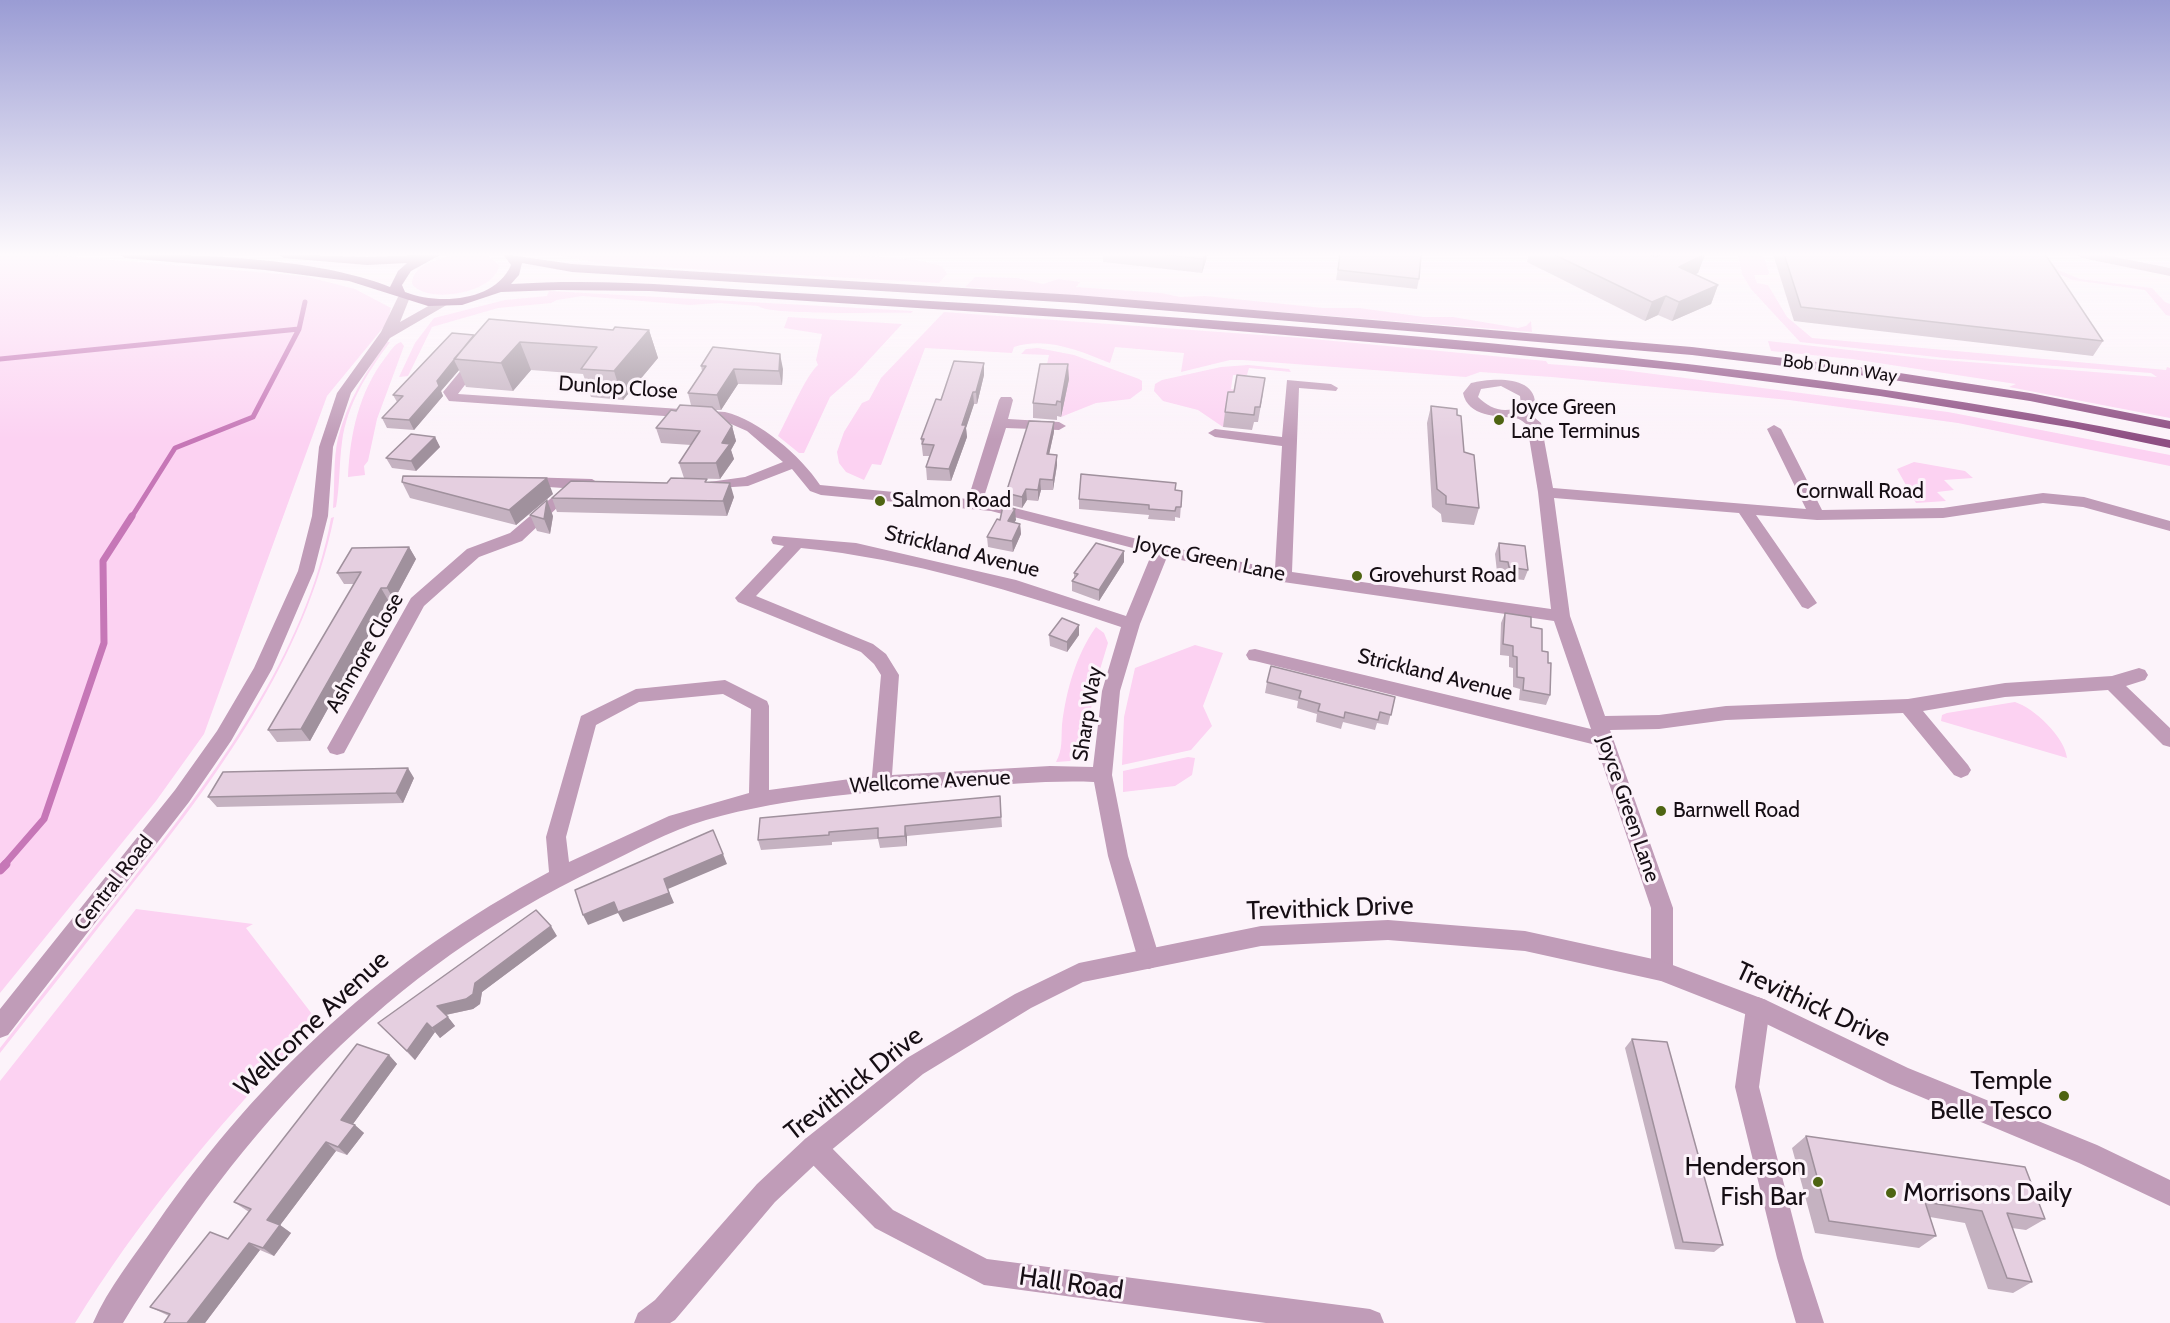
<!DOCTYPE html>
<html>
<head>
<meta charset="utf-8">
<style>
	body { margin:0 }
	canvas { display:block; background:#fcf3fa }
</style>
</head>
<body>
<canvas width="2170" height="1323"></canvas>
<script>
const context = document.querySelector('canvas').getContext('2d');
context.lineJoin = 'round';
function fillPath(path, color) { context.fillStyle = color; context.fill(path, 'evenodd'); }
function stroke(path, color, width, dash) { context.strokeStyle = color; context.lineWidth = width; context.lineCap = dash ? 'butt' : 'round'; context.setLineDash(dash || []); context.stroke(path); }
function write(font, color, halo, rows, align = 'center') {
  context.font = font + ' Cabin,sans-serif'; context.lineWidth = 6; context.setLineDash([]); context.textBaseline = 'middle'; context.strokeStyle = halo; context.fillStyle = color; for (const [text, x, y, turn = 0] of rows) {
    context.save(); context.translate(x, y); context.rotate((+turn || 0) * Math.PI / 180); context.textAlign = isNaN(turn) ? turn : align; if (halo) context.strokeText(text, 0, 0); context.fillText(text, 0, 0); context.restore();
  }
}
fillPath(new Path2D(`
	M0 254H41L304 276 355 289 391 308 387 323 327 396 204 734 156 801 0 993Z
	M471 254 488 256 499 265C496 293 427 305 412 284 412 260 453 255 471 254Z
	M553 254H843L917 260 942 266 947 274 939 283 604 264Z
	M1738 254H1763L1769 273 1768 275H1754L1757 283 1768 285 1787 317 1812 338 2166 370 2167 367 2170 368V418L2009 387 2016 384 1852 359 1771 351 1768 341 1931 359 2157 377 2151 373 1945 358 1800 342 1751 289 1742 274Z
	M2031 261 2052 263 2058 270 2080 279 2152 288 2165 302 2170 304V316L2166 315 2145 290 2072 280Z
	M975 277 1017 278 1043 284 1058 279 1080 282 1076 287 1161 293 1180 297 1205 296 1323 308H1359L1424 317H1453L1518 328 1526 326 1531 321 1532 332 965 287Z
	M549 291 913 311 911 313C886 312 771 316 758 306L719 303 690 305 582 296 557 300 551 303 498 308 432 327 408 376 399 377 415 343 434 318 505 300 547 296Z
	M944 312 1302 338 1546 361 1548 364 1615 369 1948 412 2170 455V466L1958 423 1789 400 1552 377 1480 372 1466 377 1242 360H1230L1181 372 1184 353 1115 347 1110 363C1081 351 1045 336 1014 347L1012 353 925 348 881 465 872 464 864 480 846 472 839 463 837 452 844 432 862 403 869 400 881 378Z
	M788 317 902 324 855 375 830 397 804 453H799L778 436C788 418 806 375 818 365L816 360 822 334 784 328Z
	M387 342H390C368 372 347 404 342 442 339 464 340 485 336 507L333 508C335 485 333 460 338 438 347 402 366 371 387 342Z
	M401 342 404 346 377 419 368 461 364 466 365 475 348 477C350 434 359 392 385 358 390 352 394 344 401 342Z
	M1038 348 1074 355 1139 379 1142 381V390L1130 399 1096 403 1061 417 1068 379 1044 378 1049 355 1021 354 1026 349Z
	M1248 365 1289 369 1291 372 1249 368 1247 375H1233L1231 389 1235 390 1223 427 1198 410 1163 401 1154 391 1155 384 1162 380 1221 367Z
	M1914 462 1965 471 1973 478 1944 480 1954 490 1937 492 1946 501 1916 503 1897 469Z
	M334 517C305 660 215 780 126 892 84 946 42 1000 0 1053V1048C43 993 86 938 129 884 213 776 306 656 331 518Z
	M1096 627 1104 633 1108 643 1095 686 1084 749 1070 761 1056 762C1063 749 1061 740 1062 725 1066 691 1076 655 1096 627Z
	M1195 645 1223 653 1203 706 1212 726 1191 750 1122 765 1124 717 1135 668Z
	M2015 702C2034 708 2065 737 2067 758L1941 721 1942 715 1947 713Z
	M1188 757 1195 758 1192 775 1175 786 1123 792V771Z
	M136 909 253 924 246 928 322 1027 293 1039 297 1043C214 1129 138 1221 75 1323H0V1081Z`), '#fcd2f2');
stroke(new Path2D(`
	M0 359 299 329
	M131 518 175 448 253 417 299 329 305 302`), '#c677b7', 5);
stroke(new Path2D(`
	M4 865 44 819 104 643 103 561 132 516`), '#c677b7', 7);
stroke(new Path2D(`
	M0 870 6 864`), '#c677b7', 9);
fillPath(new Path2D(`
	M2076 254H2100L2170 268V276L2082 258Z
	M477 356 484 360 458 394 725 412C759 420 801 456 820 485L968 499 999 400 1001 397H1011L1013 400 1008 419 1059 422 1066 426 1059 430 1006 428 983 500 1161 545 1275 569 1282 446 1215 437 1208 433 1215 429 1282 437 1287 380 1331 384 1338 388 1336 391 1299 388 1292 572 1551 609 1538 492 1527 425C1524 422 1519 418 1515 418 1497 416 1468 417 1463 393L1471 383C1491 378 1538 374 1535 407L1529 413 1541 423 1553 488 1806 509 1767 429 1774 425 1781 429 1822 510 1943 508 2043 493 2084 497 2170 521V531L2083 507 2043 503 1943 518 1817 520 1756 515 1817 603 1808 609 1802 607 1739 513 1554 498 1570 616 1605 716 1659 715 1726 706 1908 699 2005 683 2112 676 2139 668 2145 670 2148 675 2145 680 2126 686 2170 728V747L2163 745 2108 690 2005 697 1923 711 1968 765 1971 770 1968 775 1961 778 1954 775 1903 713 1726 720 1659 729 1610 730 1673 908V971L1670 978 1662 981 1654 978 1651 971V908L1596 745 1255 661 1249 660 1246 655 1249 650 1255 649 1591 729 1554 621 1283 582 1167 557 1140 624 1120 691 1112 775 1128 856 1160 959 1157 966 1149 969 1141 966 1138 959 1108 856 1094 782C1050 780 1007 785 964 787 877 791 790 796 706 820 669 831 633 851 598 868 385 970 245 1125 123 1323H93C108 1288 135 1255 157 1223 262 1072 387 959 549 872L546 837 581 716 636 689 725 680 767 701 769 706V790L872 776 881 675 874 664 861 652 738 602 735 598 784 546 773 544 771 540 773 536 856 543 1016 580 1126 616 1152 553 991 511 821 495 810 491 792 469 748 486 702 489 699 486 702 483 745 477 783 462 747 431 722 420 449 401 443 392 472 357ZM1501 386 1520 396 1521 405C1506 415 1490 409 1478 397L1481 389ZM801 548C911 559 1017 592 1121 627L1102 691 1093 767 1050 766 892 775 899 675 886 654 873 644 756 596ZM723 694 751 709 749 793 669 816 569 862 566 837 596 725 639 702Z
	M524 477 592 479 600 484 592 489 578 488 522 541 479 557 424 606 344 753 337 755 330 753 327 748 411 598 467 549 510 533 563 488 519 485 516 482Z
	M1758 997 1766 1000 1770 1008 1759 1087 1803 1258 1824 1323H1796L1777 1258 1735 1087 1746 1008 1750 1000Z
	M814 1135 823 1139 893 1210 987 1259 1370 1309 1380 1313 1384 1323H1266L984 1285 875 1228 805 1157 801 1148 805 1139Z`), '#c09cb8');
fillPath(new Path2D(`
	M404 293 410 297 400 322 439 300 444 299 450 303 390 338 351 393 333 447 328 516 314 571 272 669 231 741 189 802 8 1035 0 1038V1009L175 790 217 731 254 668 298 571 312 516 319 447 337 393 381 332 398 297Z
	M1388 920 1525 931 1662 961 1766 1000 1908 1068 2097 1145 2170 1180V1206L2079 1163 1890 1084 1750 1016 1661 981 1525 951 1388 940 1261 946 1083 982 1031 1008 923 1074 823 1157 775 1202 675 1320 670 1323H634L638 1313 655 1300 757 1184 805 1139 907 1058 1015 994 1079 963 1261 926Z`), '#c09cb8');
fillPath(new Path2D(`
	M119 254C197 254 318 258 390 287L398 271 407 263 367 265 284 258 278 254 367 257 442 254 411 271 402 285 405 292C438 305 495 302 511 265L503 254 572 264 1076 295 1692 347 1867 368 2030 393 2170 421V429L2030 401 1867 376 1692 355 1076 303 572 272 522 263 519 275 511 284C601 278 690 286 779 292 877 298 975 303 1072 310 1440 336 1808 365 2170 440V448L2074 428 1880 396 1685 371 1489 352 1106 320 650 291 557 290 501 292 462 305 428 306 349 281 265 270 125 258Z`), '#8e4f83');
fillPath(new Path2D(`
	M1103 254H1208L1202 273 1103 262Z
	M1340 254 1419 279 1417 289 1336 280Z
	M1529 254H1649L1656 257 1705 254 1698 273 1695 274 1718 285 1711 304 1672 321 1658 315 1645 321 1527 262Z
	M1773 254H2045L2103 341 2093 356 1794 321Z
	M613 330H649L658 358 623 400 591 397 583 374 531 370 513 391 466 387 459 370 441 391 443 396 414 430 387 428 382 418 397 402 393 395 474 335Z
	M984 363V375L977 404H974L966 428 967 437 951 481 927 480 926 467 929 456H923L921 439 941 400Z
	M701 366 783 369 782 385 738 384 721 410H715L732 426 736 441 731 450 734 459 720 479 684 478 679 463 691 445 661 443 656 428 676 411 691 405 688 393 702 371Z
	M1069 379 1061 417 1057 416V420L1033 418V403Z
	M1263 393 1258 422H1254L1252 430 1223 427 1225 412Z
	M1431 406 1457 415 1464 452 1479 508 1474 525 1442 522 1441 514 1432 507 1427 423Z
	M1054 432 1049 454 1057 465 1053 490H1041L1038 501 1027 500 1022 508 1007 504 1006 493Z
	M435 437 440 447 416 471 392 468 386 458Z
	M402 482 553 494 516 525 410 498Z
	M708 482 734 497 727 516 557 512 552 498 667 483Z
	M1176 490 1182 491 1180 518 1175 517V521L1148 519 1149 515 1079 509V499Z
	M530 515 553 516 550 534 537 531Z
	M1016 520 1014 522 1020 524 1021 534 1013 552 988 547 987 537Z
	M1499 543 1528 570 1524 580 1505 578V573L1497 572 1495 554Z
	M409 547 416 559 394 600H388L310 741 277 742 268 730 354 584H344L337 573Z
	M1124 562 1099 601 1072 591V581L1074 578V573Z
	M1505 613 1531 627 1548 663 1550 695 1546 705 1519 700 1520 689 1513 687V668L1509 667V656L1500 655 1501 623Z
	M1079 625V635L1067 652 1050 646 1049 635Z
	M1267 682 1395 697 1388 725 1377 723 1375 730 1343 722 1341 729 1316 722 1317 714 1297 708 1298 701 1265 693Z
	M414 778 403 803 217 807 208 797Z
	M1000 796 1002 827 907 836V846L880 848 878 839 832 842V845L761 850 758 840Z
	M557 936 482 992 480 1004 473 1009 446 1015 455 1026 440 1038 435 1032 415 1060 378 1023Z
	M1632 1039 1723 1245 1714 1252 1675 1249 1625 1048Z
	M389 1055 397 1064 353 1124 364 1133 347 1155 336 1151 280 1225 291 1233 274 1256 260 1250 205 1323H164L169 1316 150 1307 228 1239 249 1212 234 1202Z
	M1806 1136 2045 1219 2026 1230 2012 1228 2032 1282 2013 1293 1988 1289 1965 1223 1930 1217 1936 1236 1919 1248 1815 1233 1792 1148Z`), '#c5b2c1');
fillPath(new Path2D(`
	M1205 254H1208L1202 273 1203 259Z
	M1705 254 1698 273 1672 285 1679 267Z
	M1718 285 1711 304 1672 321 1679 302Z
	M1666 296 1658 315 1645 321 1652 302Z
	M649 330 658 358 623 400 614 371Z
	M520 342 531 370 513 391 501 363Z
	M780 354 783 369 782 385 779 371Z
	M454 360 459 370 441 391 443 396 414 430 409 420 437 381Z
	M984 363V375L977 404 976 392Z
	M1068 364 1069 379 1061 417V402Z
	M734 369 738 384 721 410 717 395Z
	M973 392 974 404 966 428 967 437 951 481 949 469Z
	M1054 422V432L1047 464V454Z
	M732 426 736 441 731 450 734 459 720 479 716 463 722 443Z
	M435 437 440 447 416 471 411 461Z
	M1057 455V465L1053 490V480Z
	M547 478 553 494 516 525 509 510Z
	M1040 479 1041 490 1038 501V490Z
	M730 483 734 497 727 516 723 501Z
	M1026 489 1027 500 1022 508V497Z
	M547 500 553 516 550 534 544 519Z
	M1015 509 1016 520 1009 532 1008 521Z
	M1020 524 1021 534 1013 552 1012 541Z
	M409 547 416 559 394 600 387 588Z
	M1124 551V562L1099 601V590Z
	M381 588 388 600 310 741 301 729Z
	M1079 625V635L1067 652V642Z
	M408 768 414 778 403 803 396 793Z
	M905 826 907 836V846L905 836Z
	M723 854 727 864 668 889 674 903 623 922 618 913 588 925 583 915 614 902 664 879Z
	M551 926 557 936 482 992 480 1004 473 1009 445 1015 437 1006 475 983Z
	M448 1017 455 1026 440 1038 432 1028Z
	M427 1023 435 1032 415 1060 407 1051Z
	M389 1055 397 1064 350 1128 341 1120Z
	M355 1125 364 1133 347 1155 338 1147Z
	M326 1142 336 1151 278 1228 267 1220Z
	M280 1225 291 1233 274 1256 263 1248Z
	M249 1243 260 1250 205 1323H187Z`), '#a0919d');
const building = new Path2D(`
	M1158 254H1205L1203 259Z
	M1340 254H1421L1419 279 1338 270Z
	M1553 254H1649L1656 257 1662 254H1705L1679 267 1718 285 1679 302 1666 296 1652 302Z
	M1784 254H2045L2103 341 1801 307Z
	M489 319 613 330 615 327 649 330 614 371 581 369 597 347 520 342 501 363 454 359Z
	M452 333 474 335 437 381 439 386 409 420 382 418 403 396 393 395Z
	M713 347 780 354 779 371 734 369 717 395 688 393 706 366H701Z
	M954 361 984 363 976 392H973L962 425H966L949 469 926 467 934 445 922 444 924 439H921L936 399 941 400Z
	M1040 364H1068L1061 402 1057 401 1056 405 1033 403Z
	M1237 375 1265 378 1260 407H1255L1254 415 1225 412 1228 392H1234Z
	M680 405 712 407 732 426 722 443 730 444 716 463H679L700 431 656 428 671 410 676 411Z
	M1431 406 1457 409V415L1461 416 1464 452 1474 455 1479 508 1446 504V496L1437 489Z
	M1029 421 1054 422 1047 454 1057 455 1053 480 1040 479 1038 490 1026 489 1022 497 1006 493Z
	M411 434 435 437 411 461 386 458Z
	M1081 474 1176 483 1175 490 1182 491 1181 507H1176L1175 511 1149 509V505L1079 499Z
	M403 476 547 478 509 510 402 482Z
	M671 478 707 479 705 482 730 483 723 501 552 498 571 481 667 483Z
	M547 500 544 519 530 515Z
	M1003 506 1015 509 1008 521 1020 524 1012 541 987 537 997 519 1000 520Z
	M1096 543 1124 551 1099 590 1072 581 1078 574 1074 573Z
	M1499 543 1525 546 1528 570 1509 567 1508 562 1500 561Z
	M409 547 387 588H381L301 729 268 730 361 572 337 573 352 548Z
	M1505 613 1531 617V627L1542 629V651L1548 652V663H1551L1550 695 1523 690 1524 678 1517 677V657L1513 656V646L1503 644Z
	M1062 618 1079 625 1067 642 1049 635Z
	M1271 666 1395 697 1391 715 1380 712 1378 720 1345 712 1344 718 1318 711 1320 704 1299 698 1301 691 1267 682Z
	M408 768 396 793 208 797 223 772Z
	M1000 796 1001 817 905 826V836L878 838V828L829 832V835L758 840 760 818Z
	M713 830 723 854 664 879 669 893 618 912 614 902 583 915 575 890Z
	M536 910 551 926 475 983 473 994 466 999 437 1006 448 1017 432 1028 427 1023 407 1051 378 1023Z
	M1632 1039 1667 1042 1723 1245 1683 1242Z
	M357 1044 389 1055 341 1120 355 1125 338 1147 326 1142 267 1220 280 1225 263 1248 249 1243 187 1323H164L170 1314 150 1307 210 1232 228 1239 251 1209 234 1202Z
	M1806 1136 2025 1167 2045 1219 2007 1213 2032 1282 2007 1278 1982 1211 1925 1202 1936 1236 1829 1221Z`);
fillPath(building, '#e5cfe0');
stroke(building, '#a0919d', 1.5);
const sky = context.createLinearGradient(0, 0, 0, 439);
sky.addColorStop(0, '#9a9cd4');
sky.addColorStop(0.58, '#fefafd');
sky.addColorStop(1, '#fefafd00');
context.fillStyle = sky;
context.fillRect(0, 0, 2170, 439);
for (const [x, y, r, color] of [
	[1499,420,6,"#4e6412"],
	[880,501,6,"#4e6412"],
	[1357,576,6,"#4e6412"],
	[1661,811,6,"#4e6412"],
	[2064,1096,6,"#4e6412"],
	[1818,1182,6,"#4e6412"],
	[1891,1193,6,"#4e6412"]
]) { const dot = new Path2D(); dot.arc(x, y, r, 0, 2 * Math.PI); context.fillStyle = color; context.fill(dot); stroke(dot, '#fcf3fa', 2); }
write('18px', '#160e14', '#fcf3fa', [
	["Bob Dunn Way",1840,369,8]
]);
write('21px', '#160e14', '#fcf3fa', [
	["Dunlop Close",618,388,4],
	["Cornwall Road",1860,492],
	["Strickland Avenue",962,552,14],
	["Joyce Green Lane",1210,559,12],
	["Ashmore Close",365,653,-60],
	["Strickland Avenue",1435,675,14],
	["Sharp Way",1088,714,-81],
	["Wellcome Avenue",930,782,-3],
	["Joyce Green Lane",1628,809,71],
	["Central Road",114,883,-52]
]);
write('21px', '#160e14', '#fcf3fa', [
	["Joyce Green",1511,408],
	["Lane Terminus",1511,432],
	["Salmon Road",892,501],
	["Grovehurst Road",1369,576],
	["Barnwell Road",1673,811]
], 'left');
write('26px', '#160e14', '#fcf3fa', [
	["Trevithick Drive",1330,909,-2],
	["Trevithick Drive",1813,1005,25],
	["Wellcome Avenue",312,1024,-43],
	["Trevithick Drive",854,1084,-38],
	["Hall Road",1071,1284,8]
]);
write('26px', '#160e14', '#fcf3fa', [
	["Temple",2052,1081],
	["Belle Tesco",2052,1111],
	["Henderson",1806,1167],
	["Fish Bar",1806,1197],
	["Morrisons Daily",1903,1193,"left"]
], 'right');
</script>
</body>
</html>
